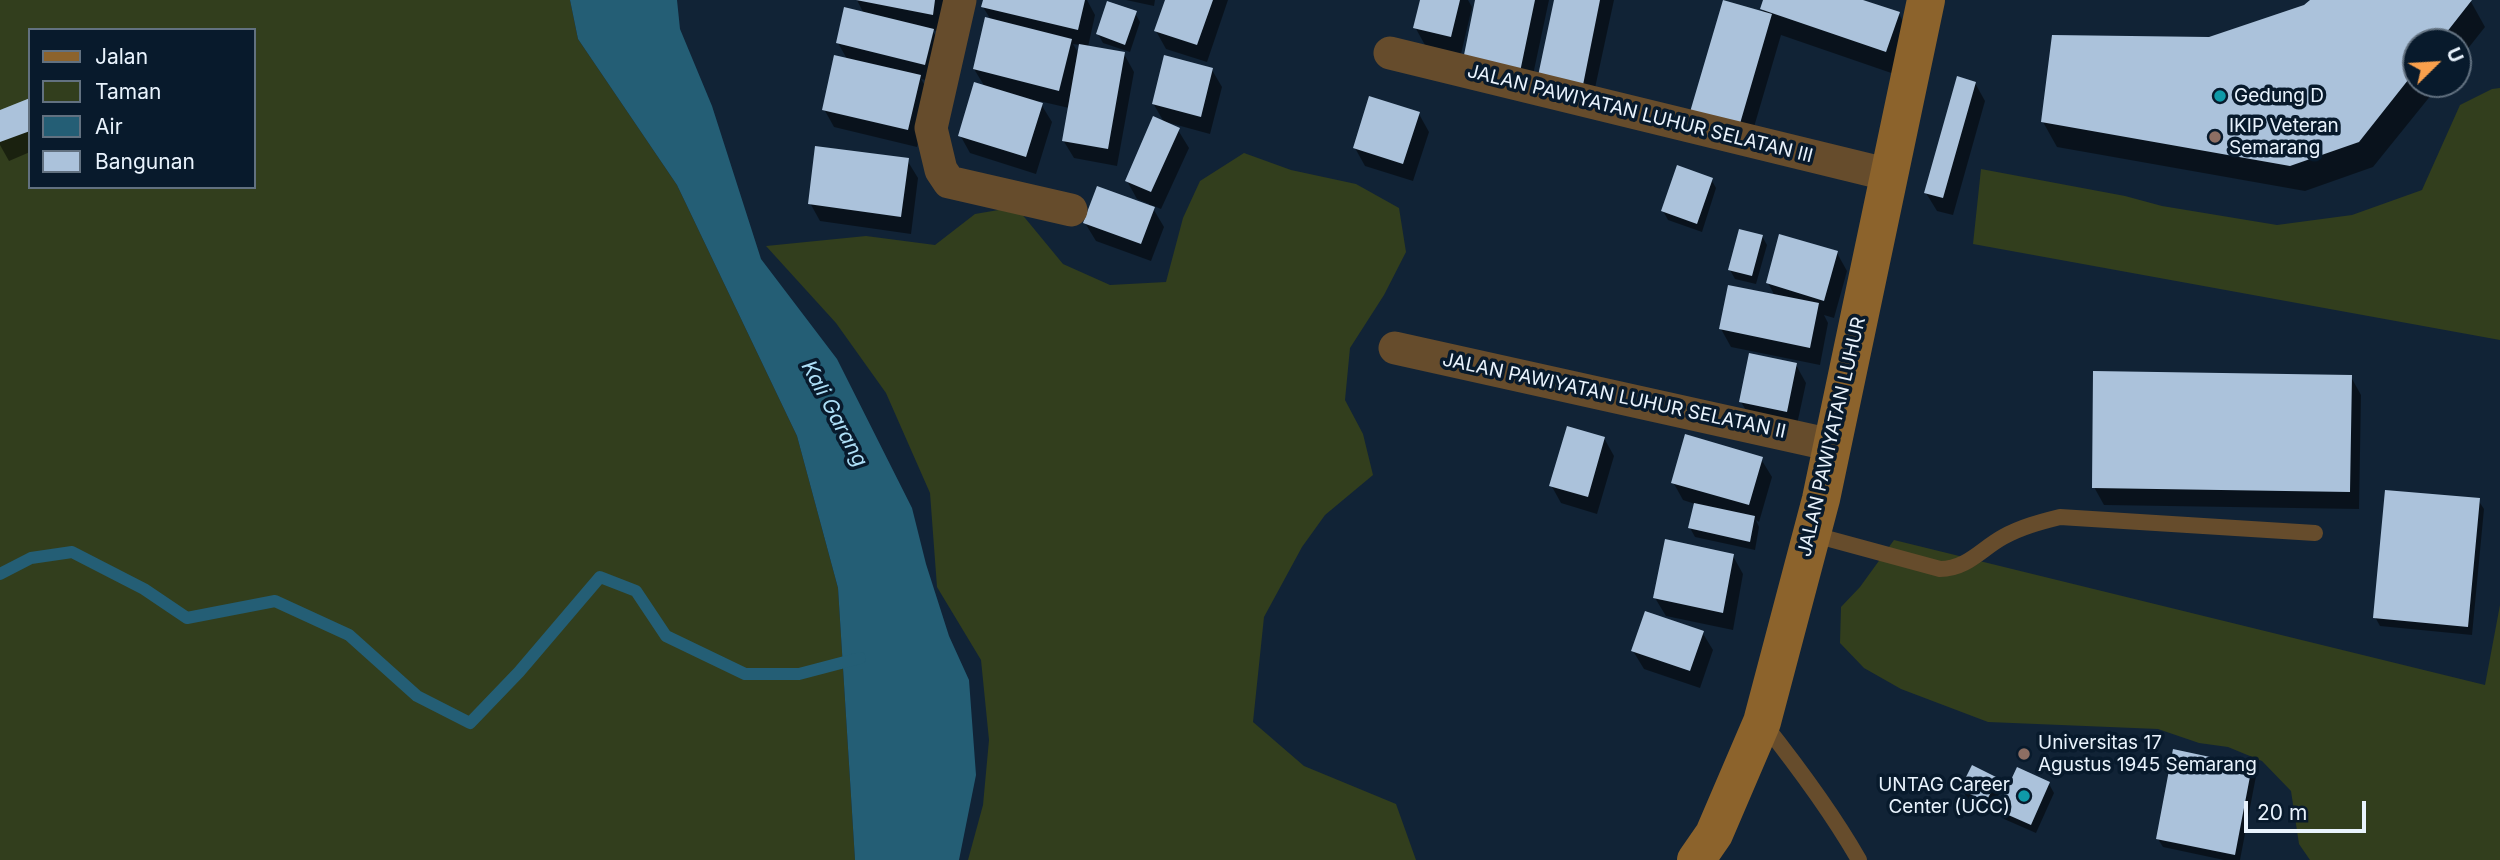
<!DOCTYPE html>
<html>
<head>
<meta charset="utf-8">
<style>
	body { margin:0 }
	#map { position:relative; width:2500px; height:860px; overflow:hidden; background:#112336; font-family:Inter,sans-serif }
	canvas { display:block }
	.legend { position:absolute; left:28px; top:28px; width:228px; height:161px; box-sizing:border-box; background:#081a2c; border:2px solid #627180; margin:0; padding:9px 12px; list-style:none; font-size:21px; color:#e9f3fd }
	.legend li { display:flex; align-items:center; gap:14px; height:35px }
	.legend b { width:35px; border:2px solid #627180 }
	.north { position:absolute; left:2402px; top:28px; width:70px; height:70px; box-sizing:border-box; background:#081a2c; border:2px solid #627180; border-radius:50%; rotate:66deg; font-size:19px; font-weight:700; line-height:28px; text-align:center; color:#e9f3fd }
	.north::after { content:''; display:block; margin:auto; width:24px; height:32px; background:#f9a04c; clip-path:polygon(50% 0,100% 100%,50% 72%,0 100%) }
	.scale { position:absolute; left:2244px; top:801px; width:122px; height:32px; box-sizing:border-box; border:4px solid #e9f3fd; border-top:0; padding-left:9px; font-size:21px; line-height:24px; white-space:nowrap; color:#e9f3fd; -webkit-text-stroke:5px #081a2c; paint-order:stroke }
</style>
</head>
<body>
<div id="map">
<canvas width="2500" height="860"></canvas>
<ul class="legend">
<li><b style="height:9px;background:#8c632c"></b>Jalan</li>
<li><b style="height:19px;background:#323e1d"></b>Taman</li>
<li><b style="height:19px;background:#245e75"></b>Air</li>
<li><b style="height:19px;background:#abc2db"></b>Bangunan</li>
</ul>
<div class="north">U</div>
<div class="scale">20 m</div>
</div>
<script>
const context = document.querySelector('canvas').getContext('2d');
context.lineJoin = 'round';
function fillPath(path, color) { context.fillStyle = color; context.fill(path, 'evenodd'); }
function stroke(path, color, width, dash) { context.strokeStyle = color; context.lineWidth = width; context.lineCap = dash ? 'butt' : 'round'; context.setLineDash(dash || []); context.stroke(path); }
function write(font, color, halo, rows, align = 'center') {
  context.font = font + ' Inter,sans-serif'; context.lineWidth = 7; context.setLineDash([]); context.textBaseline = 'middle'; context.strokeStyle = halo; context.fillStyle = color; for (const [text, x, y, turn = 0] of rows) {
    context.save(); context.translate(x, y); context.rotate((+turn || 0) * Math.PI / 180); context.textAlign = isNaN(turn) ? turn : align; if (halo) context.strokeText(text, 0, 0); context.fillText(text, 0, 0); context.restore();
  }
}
fillPath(new Path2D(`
	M0 0H570L578 39 677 185 797 436 838 588 855 860H0ZM30 30H254V187H30Z
	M2500 88V340L1973 244 1981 169 2125 196 2162 206 2277 225 2352 215 2422 190 2460 105 2492 89Z
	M1244 153 1291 170 1356 184 1399 208 1406 252 1384 295 1350 348 1345 400 1363 434 1373 475 1325 515 1302 547 1264 617 1253 722 1304 766 1396 804 1416 860H968L983 805 989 740 981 660 937 587 930 493 886 393 836 323 766 246 866 236 935 245 975 214 1016 207 1063 264 1110 285 1166 282 1183 218 1200 181Z
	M1894 540 2485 685 2500 605V860H2310L2299 844 2291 791 2262 761 2228 747 2199 743 2158 729 1988 722 1901 689 1864 668 1840 643 1841 607 1860 587Z`), '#323e1d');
fillPath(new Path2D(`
	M570 0H677L680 29 712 106 761 259 837 359 912 508 926 564 949 636 969 680 976 775 959 860H855L838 588 797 436 677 185 578 39Z`), '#245e75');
fillPath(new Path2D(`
	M857 0H944L942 32 932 30 943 48 935 82 921 79 930 94 917 147 834 127 824 109 847 59 838 43 864 14Z
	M984 0H1087L1095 15 1088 47 1124 54 1134 72 1117 166 1074 158 1063 140 1069 108 1039 101 1052 122 1036 174 970 153 960 135 985 87 974 69 991 20 983 7ZM1073 44 1080 45 1079 54Z
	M1126 0H1155L1154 6Z
	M1166 0H1228L1207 62 1166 49 1156 31Z
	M1421 0H1468L1472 7 1461 54 1425 45 1415 27Z
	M1477 0H1549L1530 89Z
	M1556 0H1614L1592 102 1550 94Z
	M1765 0H1858L1899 14 1913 39 1900 76 1781 35 1749 144 1702 130 1765 14 1762 9Z
	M2312 0H2470L2485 27 2458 61V42H2416V84H2440L2373 167 2305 191 2057 147 2043 122 2209 39 2305 6Z
	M1135 13 1140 22 1130 52 1103 43 1098 34Z
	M1212 70 1222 87 1210 134 1166 122 1178 130 1189 148 1161 209 1151 205 1164 227 1151 261 1096 241 1085 223 1148 207 1149 204 1137 199 1127 181 1165 124 1153 103Z
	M1975 83 1985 101 1953 215 1937 211 1926 193Z
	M30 100V152L9 161 0 145V112Z
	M1419 114 1429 132 1413 181 1365 166 1355 148Z
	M907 160 918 178 911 234 820 221 810 203Z
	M1711 179 1716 188 1702 232 1668 220 1663 211Z
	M1762 236 1767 245 1756 284 1735 279 1730 270Z
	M1837 253 1847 271 1834 318 1824 315 1828 323 1820 365 1731 347 1721 329 1775 296 1768 283Z
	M1796 365 1806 383 1796 429 1751 419 1741 402Z
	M2351 377 2361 395 2359 509 2104 505 2094 487Z
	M1604 438 1614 456 1597 514 1561 503 1551 485Z
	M1761 459 1772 477 1759 522 1756 520 1759 527 1755 550 1695 537 1690 528 1695 504 1683 500 1673 482Z
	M2478 500 2484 509 2472 635 2380 626 2375 617Z
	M1733 556 1743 574 1733 630 1666 616 1655 598Z
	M1702 632 1713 650 1700 688 1644 669 1633 651Z
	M2251 768 2256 776 2240 860H2224L2163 847 2158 839Z
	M1997 780 2002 788 1991 810 1967 798 1962 789Z
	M2049 784 2054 793 2036 833 2004 819 1999 810Z`), '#0007');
stroke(new Path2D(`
	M0 574 31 558 72 552 144 589 187 618 275 601 349 635 417 696 470 723 519 672 600 577 636 591 666 636 745 674H799L860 658`), '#245e75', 12);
fillPath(new Path2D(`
	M856 0H935L933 15Z
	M983 0H1085L1078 30 981 7Z
	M1165 0H1213L1197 45 1154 31Z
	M1420 0H1460L1451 37 1413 28Z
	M1475 0H1535L1520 72 1463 60Z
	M1554 0H1600L1583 85 1538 76Z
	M1723 0 1772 14 1739 127 1690 112Z
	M1763 0H1863L1900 12 1886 52 1760 9Z
	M2310 0H2472L2439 42H2416V70L2359 142 2290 166 2041 122 2052 35 2209 37 2304 5Z
	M1107 1 1137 11 1125 45 1096 34Z
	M844 7 934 29 925 65 836 43Z
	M985 17 1072 39 1059 91 973 69Z
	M1079 44 1125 52 1108 149 1062 141Z
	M834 55 921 75 908 130 822 110Z
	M1164 55 1213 68 1201 117 1152 104Z
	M1957 76 1976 82 1943 198 1924 193Z
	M974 82 1043 103 1026 157 958 136Z
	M1369 96 1420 112 1403 164 1353 148Z
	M30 98V131L0 142V110Z
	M1153 116 1180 128 1151 192 1125 181Z
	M815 146 909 158 901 217 808 204Z
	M1677 165 1713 178 1697 224 1661 211Z
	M1097 186 1155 207 1141 244 1083 223Z
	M1739 229 1763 235 1752 276 1728 270Z
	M1779 234 1838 251 1824 301 1766 283Z
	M1728 285 1819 303 1810 348 1719 329Z
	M1749 353 1797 363 1787 412 1739 402Z
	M2093 371 2352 375 2350 492 2092 488Z
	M1567 426 1605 437 1588 497 1549 486Z
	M1685 434 1763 457 1749 505 1671 483Z
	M2385 490 2480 498 2468 627 2373 618Z
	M1694 503 1755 516 1750 542 1688 528Z
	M1665 539 1734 554 1723 613 1653 598Z
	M1645 611 1704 631 1690 671 1631 651Z
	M2173 749 2252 766 2235 855 2156 839Z
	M1972 765 1998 778 1986 802 1960 789Z
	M2017 767 2050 782 2031 825 1997 810Z`), '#abc2db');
stroke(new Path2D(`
	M1811 534 1940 569C1967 569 1981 549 2003 537 2021 527 2040 522 2060 517L2315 533
	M1764 724C1798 767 1831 811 1859 860`), '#664c2c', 16);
stroke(new Path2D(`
	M960 0 931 128 941 170 949 182 1071 210
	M1390 53 1890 175
	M1395 348 1832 445`), '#664c2c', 33);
stroke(new Path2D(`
	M1696 860 1714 834 1762 722 1821 499 1926 0`), '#8c632c', 38);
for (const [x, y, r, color] of [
	[2220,96,7,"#0f9aa8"],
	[2215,137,7,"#8d6e63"],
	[2024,754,7,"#8d6e63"],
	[2024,796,7,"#0f9aa8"]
]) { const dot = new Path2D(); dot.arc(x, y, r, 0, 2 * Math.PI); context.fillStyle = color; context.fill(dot); stroke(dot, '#081a2c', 2.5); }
write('19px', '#e9f3fd', '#081a2c', [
	["Gedung D",2234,96],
	["IKIP Veteran",2229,126],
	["Semarang",2229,148],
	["Universitas 17",2038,743],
	["Agustus 1945 Semarang",2038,765],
	["UNTAG Career",2010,785,"right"],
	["Center (UCC)",2010,807,"right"]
], 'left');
write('19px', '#e9f3fd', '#081a2c', [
	["JALAN PAWIYATAN LUHUR SELATAN III",1640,114,14],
	["JALAN PAWIYATAN LUHUR SELATAN II",1614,396,12],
	["JALAN PAWIYATAN LUHUR",1832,437,-77]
]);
write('italic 21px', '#aedff7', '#081a2c', [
	["Kali Garang",834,414,62]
]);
</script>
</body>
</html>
